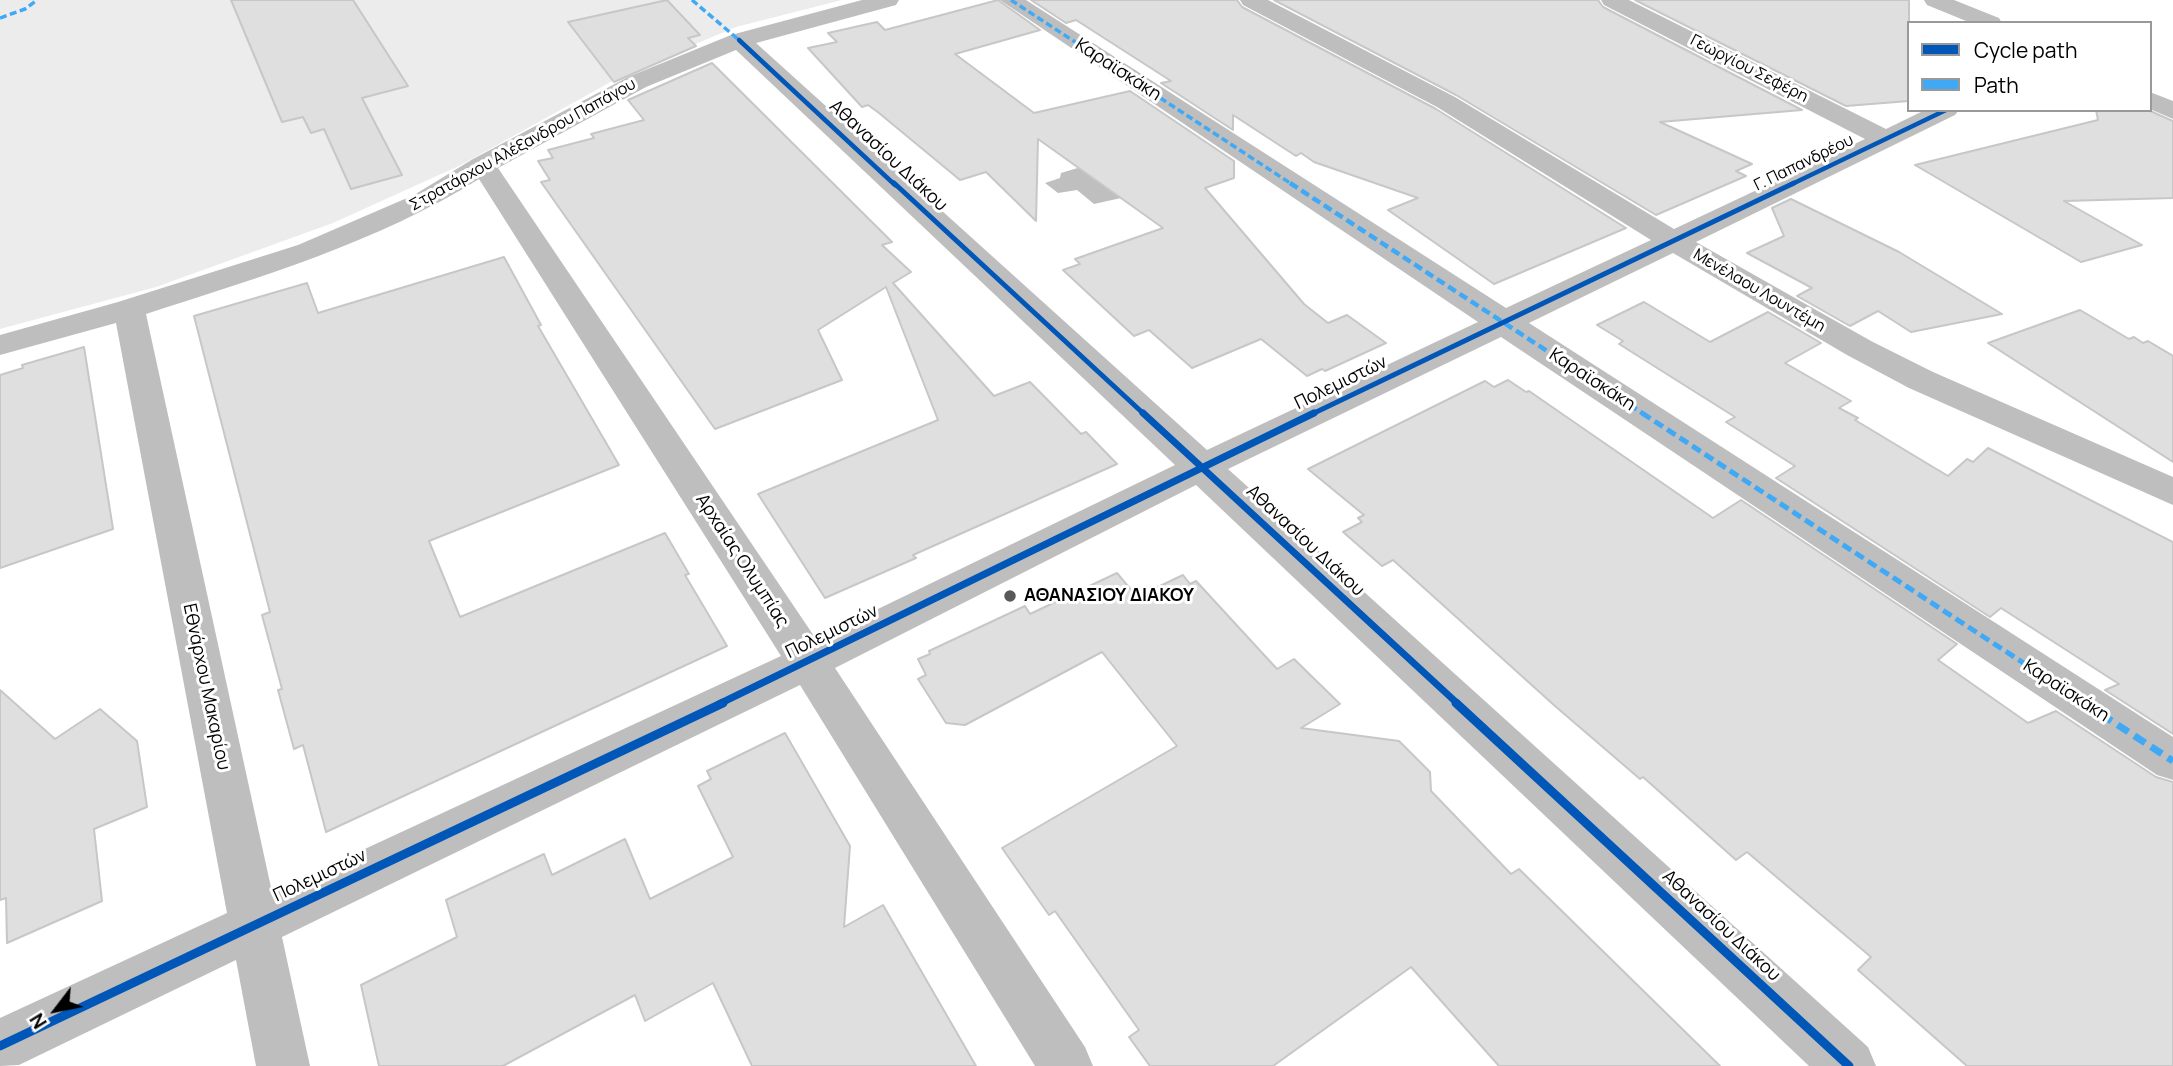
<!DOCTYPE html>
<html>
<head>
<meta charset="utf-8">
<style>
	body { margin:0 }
	#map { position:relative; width:2173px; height:1066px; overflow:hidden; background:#fff; font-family:Manrope,sans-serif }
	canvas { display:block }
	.legend { position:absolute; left:1907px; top:21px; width:245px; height:91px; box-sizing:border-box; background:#fff; border:2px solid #999; margin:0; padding:9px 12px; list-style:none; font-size:21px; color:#000 }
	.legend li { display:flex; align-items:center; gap:14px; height:35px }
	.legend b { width:35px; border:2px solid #999 }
	.north { position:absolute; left:21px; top:975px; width:70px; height:70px; -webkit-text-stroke:5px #fff; paint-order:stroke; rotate:238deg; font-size:19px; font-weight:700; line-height:28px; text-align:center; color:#000 }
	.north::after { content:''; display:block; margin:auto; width:24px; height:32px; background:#000; clip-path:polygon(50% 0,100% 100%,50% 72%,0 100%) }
</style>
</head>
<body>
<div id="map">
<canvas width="2173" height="1066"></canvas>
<ul class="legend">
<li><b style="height:9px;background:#0057b8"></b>Cycle path</li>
<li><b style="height:9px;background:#3fa9f5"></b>Path</li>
</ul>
<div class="north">N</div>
</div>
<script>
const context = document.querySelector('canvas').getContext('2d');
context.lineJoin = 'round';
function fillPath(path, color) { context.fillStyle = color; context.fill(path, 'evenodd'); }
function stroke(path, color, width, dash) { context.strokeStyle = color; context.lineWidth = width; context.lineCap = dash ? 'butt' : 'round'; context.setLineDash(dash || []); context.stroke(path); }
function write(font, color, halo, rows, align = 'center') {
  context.font = font + ' Manrope,sans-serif'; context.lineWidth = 6; context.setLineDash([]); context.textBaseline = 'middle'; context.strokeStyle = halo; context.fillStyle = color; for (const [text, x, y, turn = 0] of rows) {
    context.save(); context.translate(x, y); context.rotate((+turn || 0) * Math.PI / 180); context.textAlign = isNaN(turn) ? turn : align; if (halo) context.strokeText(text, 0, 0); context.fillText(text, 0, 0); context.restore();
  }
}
fillPath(new Path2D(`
	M0 0H842L736 27 627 73 461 165 333 223 156 287 0 329Z`), '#ececec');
fillPath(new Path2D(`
	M1081 167 1084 168 1121 198 1094 204 1077 190 1058 193 1045 183 1060 178 1061 173Z`), '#bfbfbf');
const building = new Path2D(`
	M231 0H353L408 86 362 98 402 175 351 189 324 129 311 133 303 117 282 122Z
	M667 0 700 35 688 38 696 46 614 82 568 22Z
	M998 0 1040 30 955 54 1034 113 1130 91 1234 161V178L1205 188 1304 304 1328 323 1347 315 1386 343 1325 371 1322 369 1307 376 1261 339 1192 368 1149 330 1134 336 1063 270 1080 264 1075 259 1163 228 1038 139 1036 221 986 172 960 180 879 113 868 105 862 107 808 48 837 42 828 33 877 22 885 30Z
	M1031 0H1237L1242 7 1436 109 1626 228 1494 284 1388 210 1418 198 1314 162 1301 153 1296 156 1233 115V130L1161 83 1171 81 1076 20 1066 23Z
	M1274 0H1598L1603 7 1802 110 1660 122 1752 164 1736 171 1746 176 1656 215 1456 95Z
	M1635 0H1909V101L1846 106Z
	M712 63 892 242 882 245 911 272 893 283 994 396 1030 382 1081 434 1086 432 1117 464 913 555 916 558 825 598 758 494 938 420 886 287 818 330 842 380 715 429 541 182 550 180 538 161 553 158 548 150 594 138 591 134 644 120 628 100Z
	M2096 110H2148L2173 121V198L2064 201 2142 245 2081 262 1915 165 2098 120Z
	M1791 199 1899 252 2002 314 1911 332 1878 311 1850 326 1797 296 1812 288 1747 253 1784 236 1772 208Z
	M504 257 541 325 538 326 619 465 429 541 460 617 665 533 689 574 685 575 727 646 326 832 303 745 294 749 278 690 282 689 262 615 270 612 194 316 307 283 318 313Z
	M1644 302 1710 342 1768 312 1821 343 1785 363 1851 401 1839 408 1858 418 1855 420 1948 476 1967 459 1973 462 1988 448 2173 542V734L2105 690 2119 684 2001 608 1990 617 1776 478 1795 466 1726 422 1735 417 1619 344 1623 341 1597 325Z
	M2080 310 2129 339 2134 337 2143 343 2148 341 2173 356V462L1988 343Z
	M84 347 113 529 0 568V375L23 368 22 365Z
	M1508 380 1526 392 1529 391 1713 518 1741 500 1957 644 1938 660 2028 723 2056 711 2156 777 2173 782V1066H1967L1858 970 1871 957 1747 852 1736 860 1643 777 1640 779 1555 706 1393 560 1382 566 1343 532 1362 522 1358 518 1364 515 1308 469 1485 381 1494 387Z
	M1117 573 1137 597 1183 575 1190 584 1196 581 1277 669 1294 659 1340 704 1301 728 1399 741 1430 772 1431 791 1511 874 1519 869 1720 1066H1499L1411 967 1273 1066H1150L1129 1037 1139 1030 1055 911 1049 915 1002 848 1177 746 1102 652 965 725 946 723 918 679 926 675 918 659 930 654 929 651 1025 606 1030 614Z
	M0 690 55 739 100 709 137 741 147 807 94 829 102 901 7 943 6 898 0 900Z
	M785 733 850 846 844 927 883 905 976 1066H752L713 983 645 1021 635 995 503 1066H379L361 985 457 937 446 900 544 854 552 875 625 839 650 899 733 857 698 786 711 779 707 771Z`);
fillPath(building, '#dfdfdf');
stroke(building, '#c7c7c7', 2);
fillPath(new Path2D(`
	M862 0H899L896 5 756 43 1207 450 1478 322 1000 0H1026L1506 308 1651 240 1437 107 1243 5 1240 0H1268L1455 97 1674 229 1865 139 1604 5 1601 0H1629L1886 129 1925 110H1959L1955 115 1696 242 1871 341 1933 372 2173 477V505L1909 388 1847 355 1673 253 1529 323 2173 737V780L2157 775 1501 337 1228 469 1868 1047 1876 1066H1809L1196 485 835 668 1085 1047 1093 1066H1035L800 685 282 937 310 1066H256L236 960 19 1065 0 1066V1018L227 913 116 323 0 355V335L118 302 298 245 414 195 473 159 628 77 731 35ZM736 50 1175 465 816 639 498 168 646 87ZM479 179 781 656 272 892 146 314C260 277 376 243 479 179Z
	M1924 0H1954L1999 18 2002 23H1971L1927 5Z
	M2150 92 2173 101V119L2150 109Z`), '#bebebe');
stroke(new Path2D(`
	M692 0 739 40
	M1011 0 1293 185
	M0 18 25 9 37 0`), '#3fa9f5', 3.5, [7, 3.5]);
stroke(new Path2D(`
	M1290 183 1645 415`), '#3fa9f5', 4.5, [9, 4.5]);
stroke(new Path2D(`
	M1642 413 2086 704`), '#3fa9f5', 5, [10, 5]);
stroke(new Path2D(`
	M2084 703 2173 761`), '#3fa9f5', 7, [13, 7]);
stroke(new Path2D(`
	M739 40 895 185
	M1790 185 1946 110`), '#0057b8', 4.5);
stroke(new Path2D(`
	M894 183 1145 415
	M1310 415 1794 183`), '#0057b8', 5);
stroke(new Path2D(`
	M1143 413 1458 704
	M719 704 1314 413`), '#0057b8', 7);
stroke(new Path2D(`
	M1456 703 1849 1066
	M0 1046 723 703`), '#0057b8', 9);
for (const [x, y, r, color] of [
	[1010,596,7,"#595959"]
]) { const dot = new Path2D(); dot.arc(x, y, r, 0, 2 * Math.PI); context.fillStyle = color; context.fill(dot); stroke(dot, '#fff', 2.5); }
write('16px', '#000', '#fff', [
	["Γεωργίου Σεφέρη",1749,69,27],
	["Στρατάρχου Αλέξανδρου Παπάγου",523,145,-29],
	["Γ. Παπανδρέου",1804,163,-26],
	["Μενέλαου Λουντέμη",1759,291,30]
]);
write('18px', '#000', '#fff', [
	["Καραϊσκάκη",1118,70,33],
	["Αθανασίου Διάκου",888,156,43],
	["Καραϊσκάκη",1592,380,33],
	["Πολεμιστών",1341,383,-26],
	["Αθανασίου Διάκου",1305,541,43],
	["Αρχαίας Ολυμπίας",742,561,57],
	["Πολεμιστών",832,632,-26],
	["Εθνάρχου Μακαρίου",206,687,78],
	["Καραϊσκάκη",2066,691,33],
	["Πολεμιστών",320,876,-25],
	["Αθανασίου Διάκου",1721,926,43]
]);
write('bold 18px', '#000', '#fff', [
	["ΑΘΑΝΑΣΙΟΥ ΔΙΑΚΟΥ",1024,596]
], 'left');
</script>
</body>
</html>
